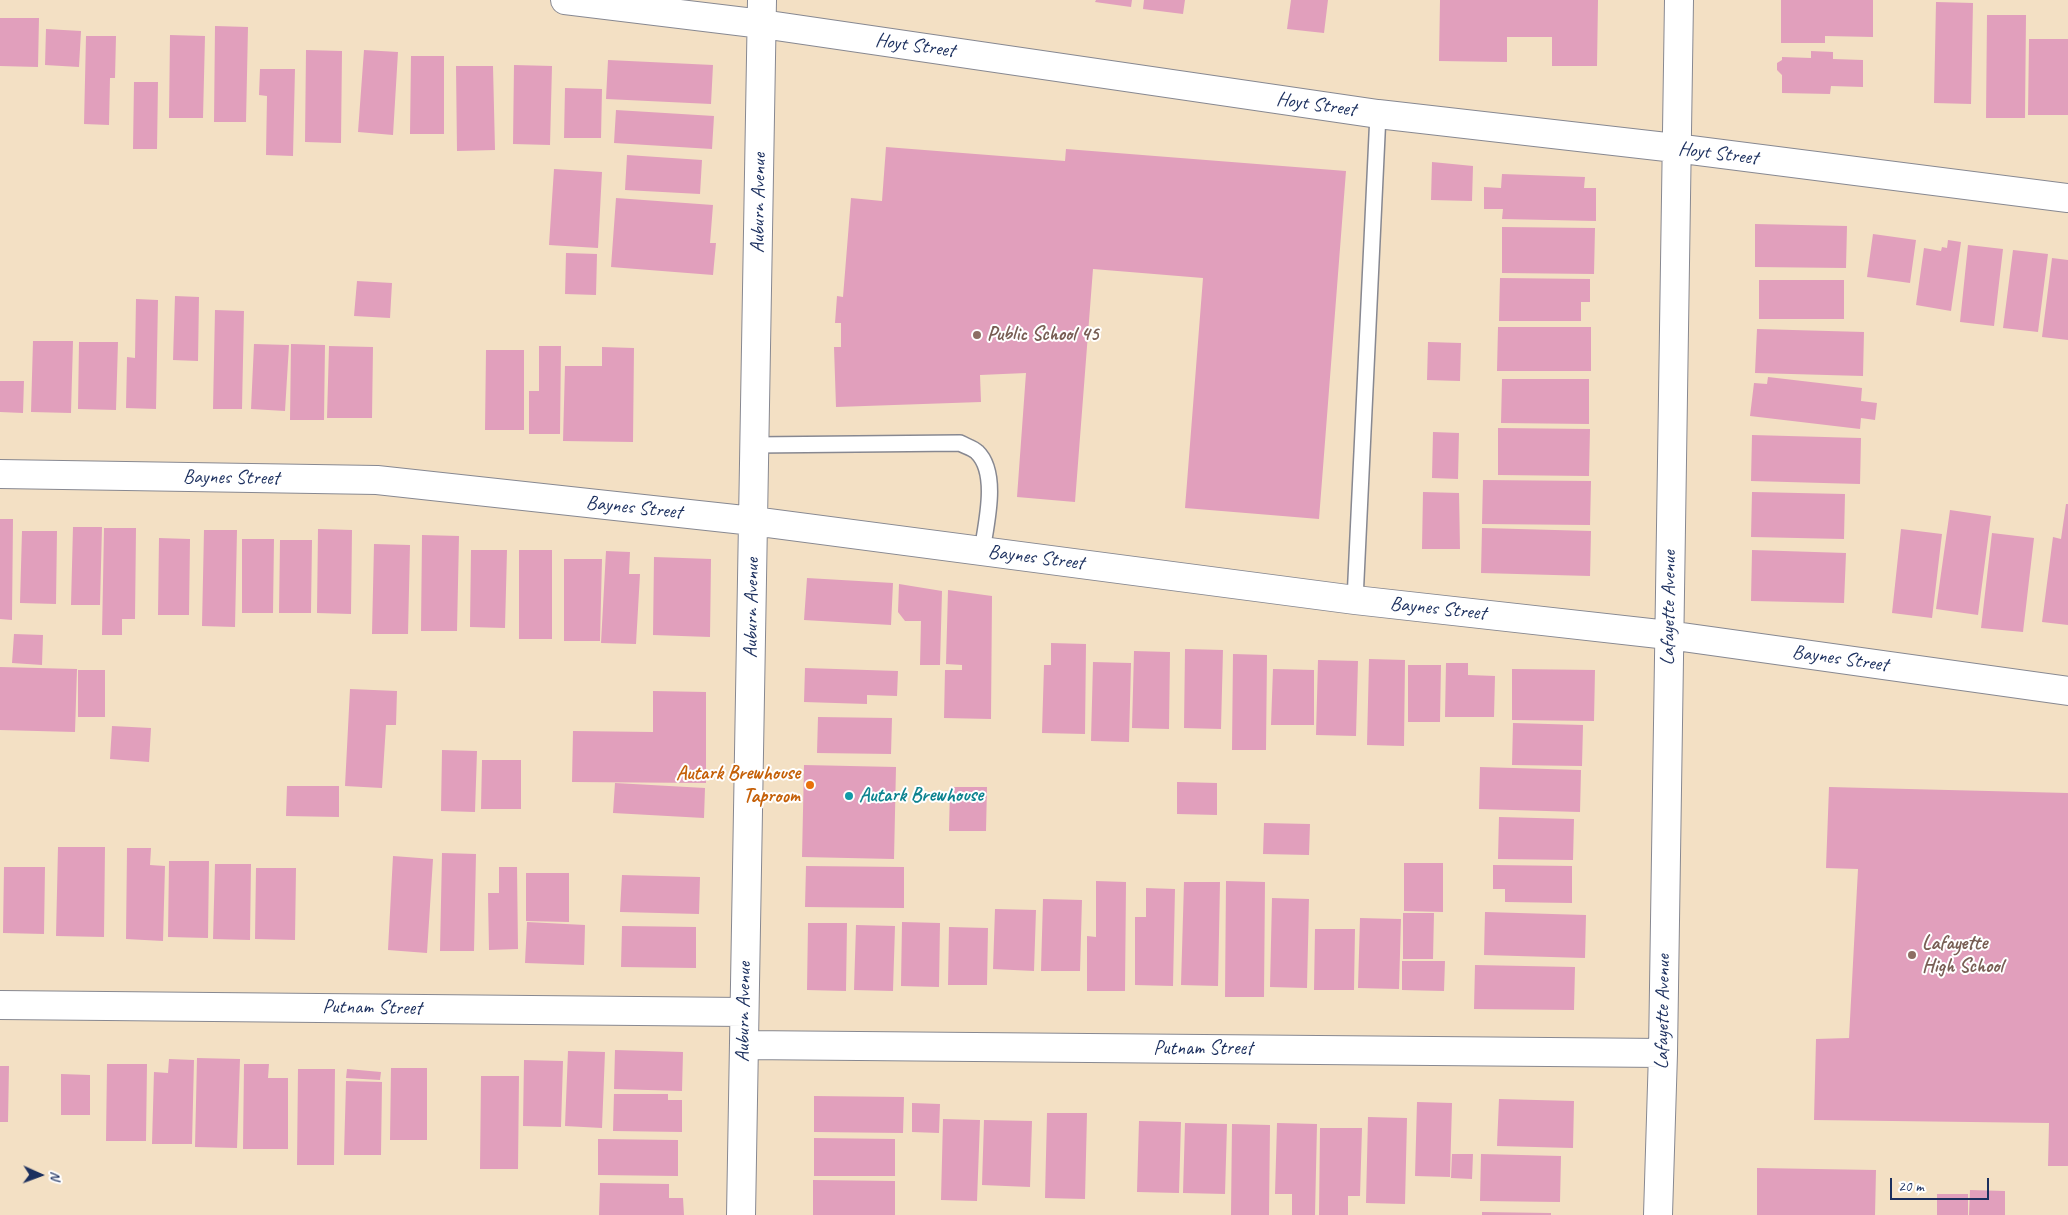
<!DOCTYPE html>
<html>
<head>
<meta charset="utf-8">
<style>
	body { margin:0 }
	#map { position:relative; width:2068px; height:1215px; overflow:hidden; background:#f3e0c4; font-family:Caveat,sans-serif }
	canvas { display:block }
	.north { position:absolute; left:15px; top:1150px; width:50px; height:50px; -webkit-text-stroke:4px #fff; paint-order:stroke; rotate:92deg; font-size:14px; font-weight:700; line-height:20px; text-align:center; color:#1b2f5e }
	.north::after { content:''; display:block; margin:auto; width:18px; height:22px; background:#1b2f5e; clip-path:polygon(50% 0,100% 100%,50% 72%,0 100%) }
	.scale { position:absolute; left:1890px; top:1178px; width:99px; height:22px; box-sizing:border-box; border:2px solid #1b2f5e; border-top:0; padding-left:6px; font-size:15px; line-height:18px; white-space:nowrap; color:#1b2f5e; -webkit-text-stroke:4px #fff; paint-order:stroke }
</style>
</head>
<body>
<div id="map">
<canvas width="2068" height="1215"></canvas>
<div class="north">N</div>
<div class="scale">20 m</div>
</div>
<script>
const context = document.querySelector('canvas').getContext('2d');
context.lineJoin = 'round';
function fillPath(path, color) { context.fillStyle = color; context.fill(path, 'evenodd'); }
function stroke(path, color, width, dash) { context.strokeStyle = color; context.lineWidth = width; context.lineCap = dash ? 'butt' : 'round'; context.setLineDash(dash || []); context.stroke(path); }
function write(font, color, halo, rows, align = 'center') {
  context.font = font + ' Caveat,sans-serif'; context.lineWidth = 4; context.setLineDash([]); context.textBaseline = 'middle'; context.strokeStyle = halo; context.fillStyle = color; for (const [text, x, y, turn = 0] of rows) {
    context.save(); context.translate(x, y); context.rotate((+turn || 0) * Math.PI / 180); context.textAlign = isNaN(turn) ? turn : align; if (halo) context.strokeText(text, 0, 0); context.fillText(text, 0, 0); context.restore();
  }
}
fillPath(new Path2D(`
	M1096 0H1132L1131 7 1095 2Z
	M1144 0H1185L1183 14 1143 9Z
	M1291 0H1328L1324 33 1287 29Z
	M1440 0H1598L1597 66H1552V37H1507V62L1439 61Z
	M1781 0H1873V37L1825 36V43H1781Z
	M1936 2 1973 3 1971 104 1934 103Z
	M1987 15H2026L2025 118H1986Z
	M0 18H39L38 67 0 66Z
	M215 26 248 27 246 122H214Z
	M46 29 81 31 79 67 45 65Z
	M170 35 205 36 203 118H169Z
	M86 36H116L115 78H110L109 125 84 124Z
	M2029 39H2068V115H2028Z
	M306 50 342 51 341 143 305 142Z
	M364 50 398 52 393 135 358 132Z
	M1811 51 1833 52V59L1863 60V87L1831 86 1830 94 1782 93V75L1777 70V63L1782 60V57L1811 58Z
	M411 56H444V134H410Z
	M608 60 713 65 711 104 606 99Z
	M514 65 552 66 550 145 513 144Z
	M456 66H493L495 150 457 151Z
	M260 69H295L293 156 266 155 267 96 259 95Z
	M134 82H158L157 149H133Z
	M565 88 602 89 601 138H564Z
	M616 110 714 116 712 149 614 143Z
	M886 147 1065 161 1066 149 1346 171 1319 519 1185 508 1203 278 1093 269 1075 502 1017 497 1026 373 980 375 981 402 836 407 834 347H841V323H835L837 296 843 297 851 198 882 201Z
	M627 155 702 160 700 194 625 190Z
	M1432 162 1473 166 1472 201 1431 200Z
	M554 169 602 172 598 248 549 245Z
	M1502 174 1585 177 1584 188H1596V221L1502 219 1503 209H1484V187L1501 188Z
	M616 198 713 205 710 243H716L713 275 611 267Z
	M1755 224 1847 226 1846 268 1755 267Z
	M1502 227 1595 228 1594 274 1502 273Z
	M1873 234 1916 240 1910 283 1867 277Z
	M1948 240 1961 242 1951 311 1916 305 1924 248 1941 251 1942 247 1947 248Z
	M1968 245 2003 249 1994 326 1960 322Z
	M2013 250 2048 254 2038 332 2003 328Z
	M566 253 597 254 596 295 565 294Z
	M2052 258 2068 260V340L2042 337Z
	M1500 278 1590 279V302H1581V321H1499Z
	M1759 280H1844V319H1759Z
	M357 281 392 283 390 318 354 316Z
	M175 296 199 297 198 361 173 360Z
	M136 299 158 300 156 409 126 408 127 357 135 358Z
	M215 310 244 311 242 409H213Z
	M1498 327H1591V371H1497Z
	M1757 329 1864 332 1863 376 1755 373Z
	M33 341H73L71 413 31 412Z
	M79 342H118L116 410 78 409Z
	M1428 342 1461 343 1460 381 1427 380Z
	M254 344 289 345 285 411 251 409Z
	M291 344 325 345 324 420H290Z
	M329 346 373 347 372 418H327Z
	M539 346H561L560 434H529V391H539Z
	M602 347 634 348 633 442 563 441 565 366H602Z
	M486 350H524V430H485Z
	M1768 377 1862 388 1861 401 1877 403 1875 420 1861 418 1860 429 1750 416 1754 383 1767 384Z
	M1502 379H1589V424L1501 423Z
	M0 381H24L23 413 0 412Z
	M1498 428 1590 429 1589 476 1498 475Z
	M1433 432 1459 433 1458 479 1432 478Z
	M1752 435 1861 438 1860 484 1751 481Z
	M1483 480 1591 481 1590 525 1482 524Z
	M1423 492 1459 493 1460 549H1422Z
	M1752 492 1845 494 1844 539 1751 537Z
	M2066 504H2068V625L2042 622 2053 537 2061 539Z
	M1950 510 1991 516 1978 615 1936 609Z
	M0 519H13L12 620 0 619Z
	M73 527H102L100 605H71Z
	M104 528H136L135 619H122V635H102Z
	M1482 528 1591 531 1590 576 1481 573Z
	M318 529 352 530 351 614 317 613Z
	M1901 529 1942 534 1932 618 1892 613Z
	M204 530H237L235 627 202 626Z
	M22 531H57L56 604 20 603Z
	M1992 533 2034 538 2023 632 1981 628Z
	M422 535 459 536 457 631H421Z
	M159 538 190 539 189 615H158Z
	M242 539H274L273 613H242Z
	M280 540H312L311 613H279Z
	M374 544 410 545 408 634H372Z
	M471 550H507L505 628 470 627Z
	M519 550H552V639H519Z
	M1752 550 1846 553 1844 603 1751 601Z
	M606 551 630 552 629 574H640L636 644 601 643Z
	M654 557 711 559 710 637 653 635Z
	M564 559H602L600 641H564Z
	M807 578 893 583 891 625 804 620Z
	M899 584 942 591 940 665H920L921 621H905L898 612Z
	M948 590 992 596 991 719 944 718 945 670H962V665L946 664Z
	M14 634 43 635 42 665 12 663Z
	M1051 643 1086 644 1085 734 1042 733 1044 665H1051Z
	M1185 649 1223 650 1221 729 1184 728Z
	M1134 651 1170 652 1169 729 1132 728Z
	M1233 654 1267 655 1266 750H1232Z
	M1369 659 1405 660 1404 746 1367 745Z
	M1318 660 1358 661 1356 736 1316 735Z
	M1093 662 1131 663 1129 742 1091 741Z
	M1446 663H1468V675L1495 676 1494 717H1445Z
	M1408 665H1441L1440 722H1408Z
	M0 667 77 669 75 732 0 730Z
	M805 668 898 671 897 696 867 695V704L804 702Z
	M1273 669 1314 670V725H1271Z
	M1512 669 1595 670 1594 721 1512 720Z
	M78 670H105V717H78Z
	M350 689 397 691 396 725H386L382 788 345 786Z
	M653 691 706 692V783L572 782 573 731 653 732Z
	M818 717 892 718 891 754 817 753Z
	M1513 723 1583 725 1582 766 1512 765Z
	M112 726 151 728 149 762 110 759Z
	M442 750 477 751 475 812 441 811Z
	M482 760H521V809H481Z
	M804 765 896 767 894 859 802 857Z
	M1480 767 1581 770 1580 812 1479 809Z
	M1177 782 1217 783V815L1177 814Z
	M615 783 705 788 704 818 613 813Z
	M287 786H339V817L286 816Z
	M950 787H987L986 831H949Z
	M1829 787 2068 793V1166H2048L2049 1123 1814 1120 1816 1039 1849 1038 1858 869 1826 868Z
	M1499 817 1574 819 1573 860 1498 859Z
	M1264 823 1310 824 1309 855 1263 854Z
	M58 847H105L104 937 56 936Z
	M127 848H151L150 865 165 866 163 941 126 939Z
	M442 853 476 854 474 951H440Z
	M393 856 433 859 427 953 388 950Z
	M169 861H209L208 938 168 937Z
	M1404 863H1443V912L1404 911Z
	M215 864H251L250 940 213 939Z
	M1493 865 1572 866V903L1505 902V889H1493Z
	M806 866 904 867V908L805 907Z
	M4 867H45L44 934 3 933Z
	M499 867H517L518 949 489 950 488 893H499Z
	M256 868H296L295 940 255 939Z
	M526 873H569V922L526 921Z
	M622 875 700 877 699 914 620 912Z
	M1096 881 1126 882 1125 991H1087V936L1096 937Z
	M1226 881 1265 882 1264 997H1225Z
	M1184 882H1220L1218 986 1181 985Z
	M1146 888 1175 889 1173 986 1135 985V917H1146Z
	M1272 898 1309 899 1307 988 1270 987Z
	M1043 899 1082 900 1080 971H1041Z
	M995 909 1036 910 1034 971 993 969Z
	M1485 912 1586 915 1585 958 1484 955Z
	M1403 913H1434L1433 959H1403Z
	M1360 918 1401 919 1399 989 1358 988Z
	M527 922 585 925 584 965 525 963Z
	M902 922 940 923 939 987 901 986Z
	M808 923H847L846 991 807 990Z
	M856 925 895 926 893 991 854 990Z
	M622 926 696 927V968L621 967Z
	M949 927 988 928 987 985H948Z
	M1315 929H1355L1354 990H1314Z
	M1402 961H1445L1444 991 1402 990Z
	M1475 965 1575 967 1574 1010 1474 1009Z
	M615 1050 683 1052 682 1091 614 1089Z
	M568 1051 605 1052 602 1128 565 1126Z
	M197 1058 240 1059 237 1148 195 1147Z
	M169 1059 194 1060 192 1144H152L154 1072 168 1073Z
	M524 1060 563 1061 561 1127 523 1126Z
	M107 1064H147L146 1141H106Z
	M244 1064H269L268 1078H288V1149H243Z
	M0 1066H9L8 1122H0Z
	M391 1068H427V1140H390Z
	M298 1069H335L334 1165H297Z
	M347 1069 381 1072 380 1080 346 1078Z
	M61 1074 90 1075V1115H61Z
	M481 1076H519L518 1169H480Z
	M346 1081 382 1082 381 1155H344Z
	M614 1094H668V1100H682V1132L613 1131Z
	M814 1096 904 1097 903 1133 814 1132Z
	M1499 1099 1574 1101 1573 1148 1497 1146Z
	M1417 1102 1452 1103 1450 1177 1415 1176Z
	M912 1103 940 1104 939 1133 912 1132Z
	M1047 1113H1087L1085 1199 1045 1198Z
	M1368 1117 1407 1118 1405 1204 1366 1203Z
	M943 1119 980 1120 977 1201 941 1200Z
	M984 1120 1032 1121 1030 1187 982 1185Z
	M1139 1121 1181 1122 1179 1193 1137 1192Z
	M1185 1123 1227 1124 1225 1194 1183 1193Z
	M1277 1123 1317 1124 1315 1215H1292V1194H1275Z
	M1232 1124 1270 1125 1269 1215H1231Z
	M1320 1128H1362L1360 1196H1348V1215H1319Z
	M814 1138 895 1139V1176H814Z
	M598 1139 678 1140V1176L598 1175Z
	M1452 1154H1473L1472 1179 1451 1178Z
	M1481 1154 1561 1156 1560 1202 1480 1201Z
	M1757 1168 1876 1170 1875 1215H1757Z
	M813 1180 895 1181V1215H813Z
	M600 1183 669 1184V1198H683L684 1215H599Z
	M1970 1190 2005 1191V1215H1969Z
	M1937 1194H1968V1215H1937Z
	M1482 1212 1551 1213V1215H1482Z`), '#e19fbc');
const service = new Path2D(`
	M754 445 960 443C965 446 973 448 977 452 999 473 986 524 982 551
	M1355 600 1378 114`);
const minor = new Path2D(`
	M565 0 762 24 1378 114 1675 148 2068 198
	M0 474 377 480 753 521 1355 600 1668 635 2068 691
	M0 1005 744 1012
	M744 1045 1663 1053
	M741 1215 762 0
	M1658 1215 1663 1053 1679 0`);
stroke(service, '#878891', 18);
stroke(minor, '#878891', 30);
stroke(service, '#fff', 15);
stroke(minor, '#fff', 28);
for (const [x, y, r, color] of [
	[977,335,5,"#8d6e63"],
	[810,785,5,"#e8710a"],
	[849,796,5,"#0f9aa8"],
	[1912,955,5,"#8d6e63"]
]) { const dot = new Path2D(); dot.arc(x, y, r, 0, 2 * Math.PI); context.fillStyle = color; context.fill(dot); stroke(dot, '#fff', 2); }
write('20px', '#1b2f5e', '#fff', [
	["Hoyt Street",915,46,8],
	["Hoyt Street",1316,105,8],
	["Hoyt Street",1718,154,7],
	["Auburn Avenue",759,203,-89],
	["Baynes Street",231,478,1],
	["Baynes Street",634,508,6],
	["Baynes Street",1036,558,7],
	["Auburn Avenue",752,608,-89],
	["Lafayette Avenue",1669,608,-89],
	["Baynes Street",1438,609,6],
	["Baynes Street",1840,659,8],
	["Putnam Street",372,1008,1],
	["Auburn Avenue",744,1012,-89],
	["Lafayette Avenue",1663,1012,-89],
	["Putnam Street",1203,1049]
]);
write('bold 20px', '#785e54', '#fff', [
	["Public School 45",987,335],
	["Lafayette",1922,944],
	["High School",1922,967]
], 'left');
write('bold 20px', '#c56008', '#fff', [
	["Autark Brewhouse",800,774],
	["Taproom",800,797]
], 'right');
write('bold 20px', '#0d838f', '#fff', [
	["Autark Brewhouse",859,796]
], 'left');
</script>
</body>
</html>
